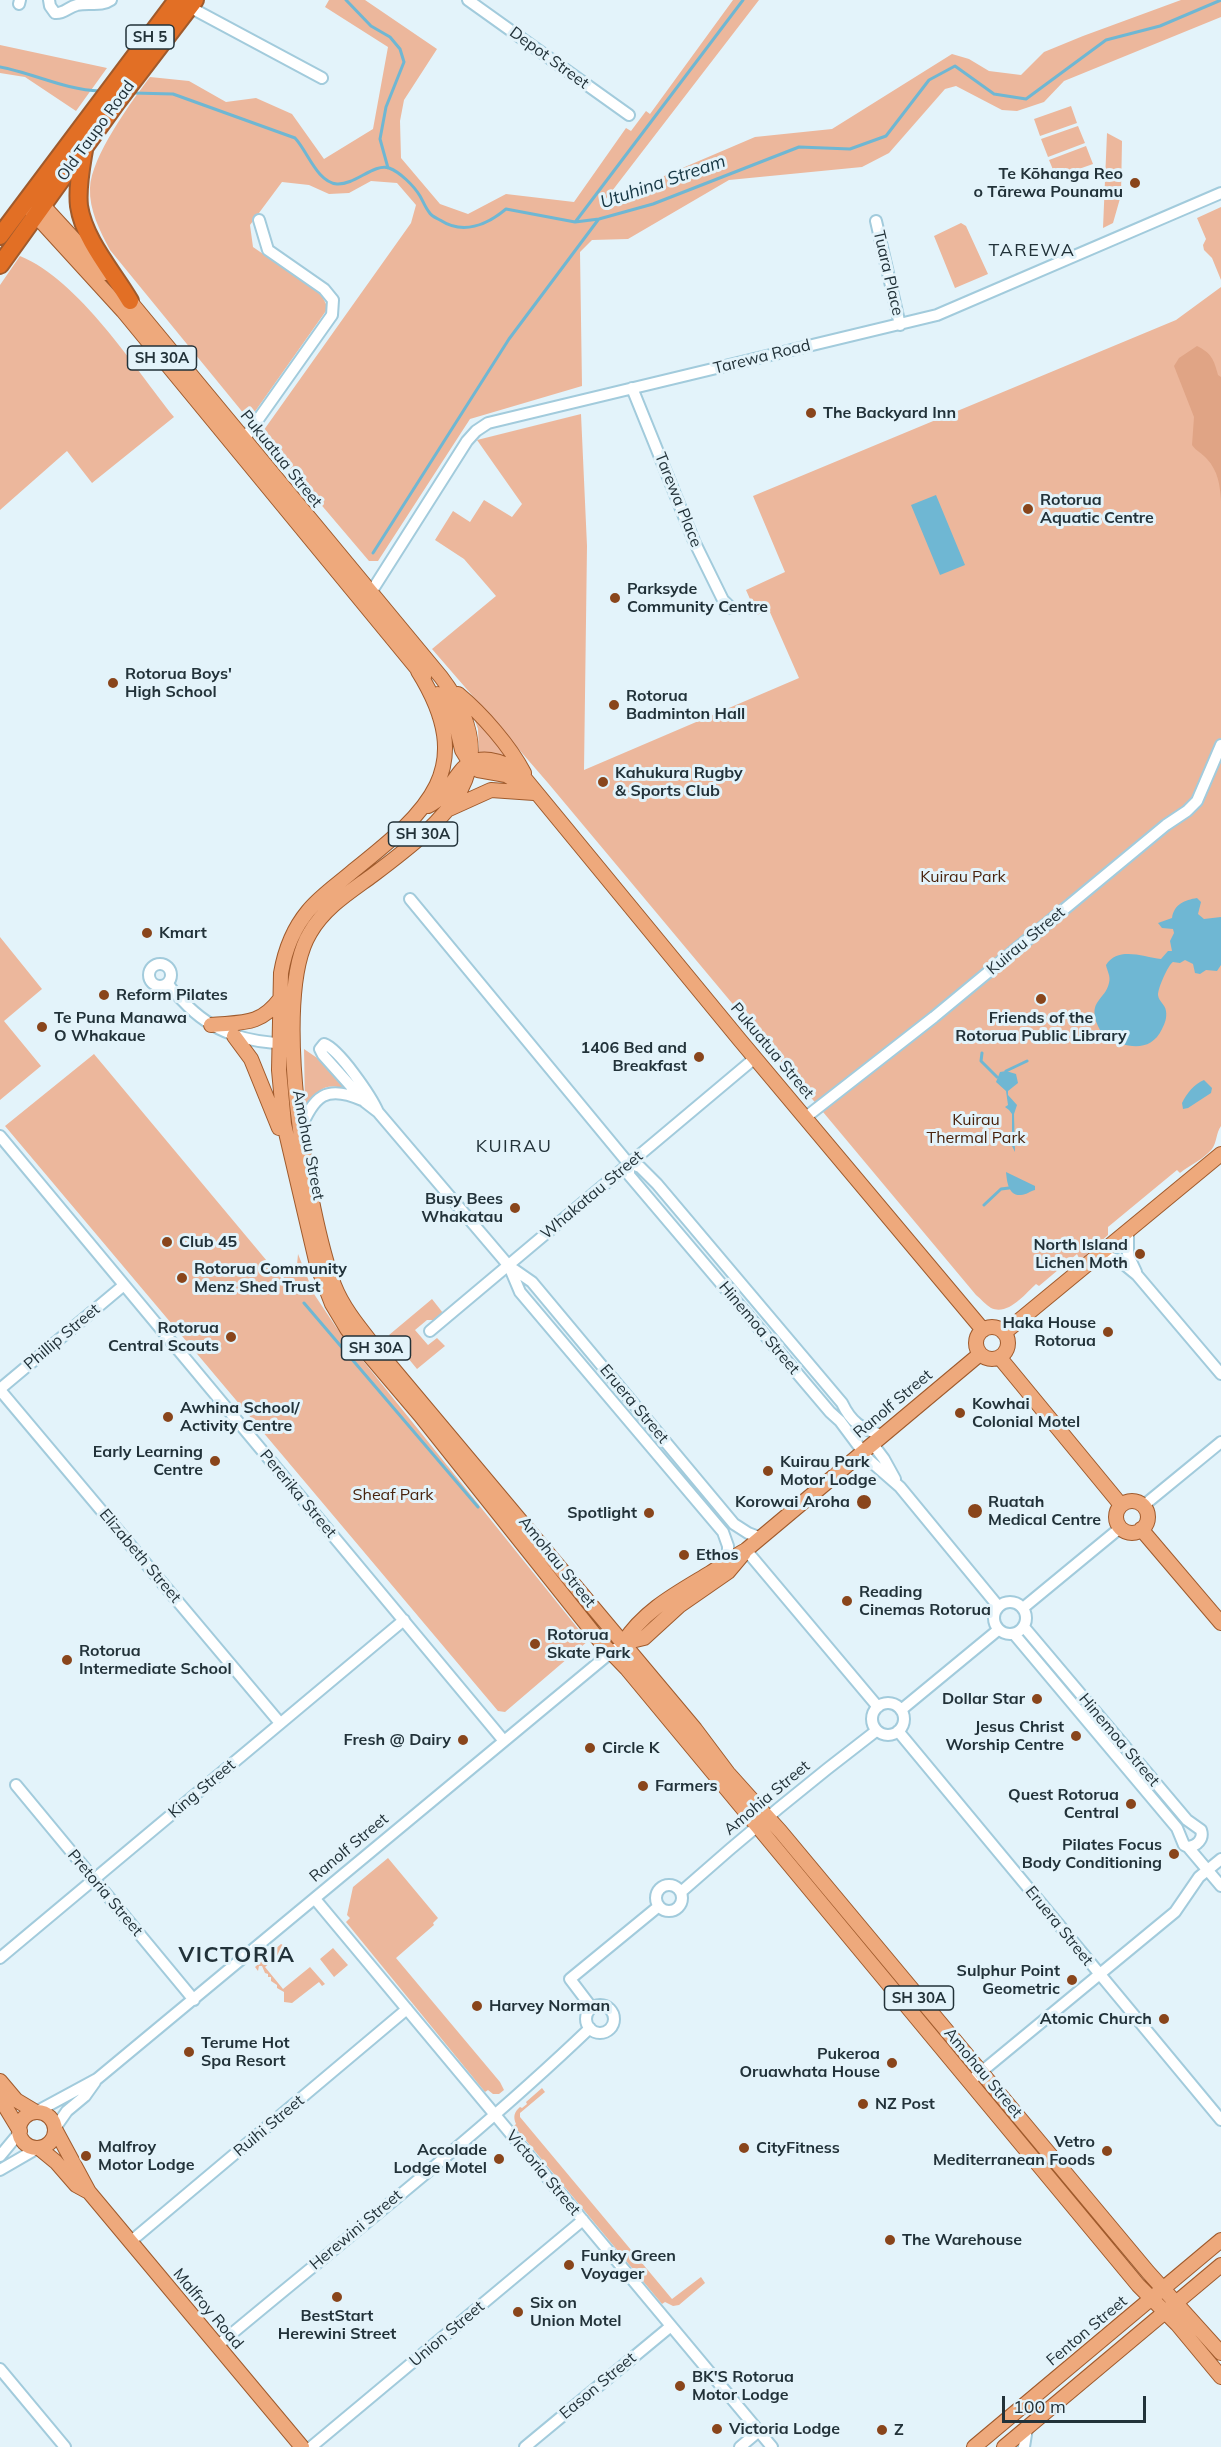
<!DOCTYPE html>
<html>
<head>
<meta charset="utf-8">
<style>
	body { margin:0 }
	#map { position:relative; width:1221px; height:2447px; overflow:hidden; background:#e3f3fa; font-family:Mulish,sans-serif }
	canvas { display:block }
	.scale { position:absolute; left:1002px; top:2396px; width:144px; height:27px; box-sizing:border-box; border:3px solid #223239; border-top:0; padding-left:8px; font-size:18px; line-height:21px; white-space:nowrap; color:#223239; -webkit-text-stroke:4px #e3f3fa; paint-order:stroke }
</style>
</head>
<body>
<div id="map">
<canvas width="1221" height="2447"></canvas>
<div class="scale">100 m</div>
</div>
<script>
const context = document.querySelector('canvas').getContext('2d');
context.lineJoin = 'round';
function fillPath(path, color) { context.fillStyle = color; context.fill(path, 'evenodd'); }
function stroke(path, color, width, dash) { context.strokeStyle = color; context.lineWidth = width; context.lineCap = dash ? 'butt' : 'round'; context.setLineDash(dash || []); context.stroke(path); }
function write(font, color, halo, rows, align = 'center') {
  context.font = font + ' Mulish,sans-serif'; context.lineWidth = 6; context.setLineDash([]); context.textBaseline = 'middle'; context.strokeStyle = halo; context.fillStyle = color; for (const [text, x, y, turn = 0] of rows) {
    context.save(); context.translate(x, y); context.rotate((+turn || 0) * Math.PI / 180); context.textAlign = isNaN(turn) ? turn : align; if (halo) context.strokeText(text, 0, 0); context.fillText(text, 0, 0); context.restore();
  }
}
fillPath(new Path2D(`
	M329 0H365L437 49 404 100 400 121 401 158 440 204 468 214 506 194 574 202 626 128 631 131 646 111 650 114 733 0H759L602 204 608 210 666 175 755 137 832 129 952 54 969 59 989 71 1021 75 1044 52 1083 36 1181 0H1221V17L1064 81 1044 102 1017 111 1002 110 956 86 945 89 889 153 862 167 729 180 628 239 592 240 580 252 582 386 470 419 378 561H369L261 434 411 223 416 205 397 183 371 181 349 193 329 194 309 185 282 182 250 225 253 247 321 294 328 308 249 420 110 250C100 231 89 210 90 188 91 157 131 102 150 77L189 81 226 102 256 98 292 114 324 159 373 129 388 47 325 7Z
	M0 45 107 68 76 111 25 77 0 73Z
	M1071 106 1077 123 1040 136 1034 119Z
	M1078 126 1085 143 1048 157 1041 139Z
	M1107 133 1122 141 1121 195 1113 223 1103 228Z
	M1086 146 1093 164 1056 177 1049 160Z
	M1221 207V280L1212 258 1204 250 1203 245 1206 239 1197 218Z
	M961 223 966 226 988 274 955 288 934 236Z
	M20 256C79 280 134 367 174 417L92 483 67 451 0 510V285Z
	M1221 287V1126C1216 1133 1217 1142 1212 1149 1204 1159 1190 1165 1180 1173L1177 1170 1108 1227V1235L1080 1260 1077 1254 1039 1286 1036 1284C1025 1294 1008 1316 991 1308 986 1305 981 1299 976 1295L548 783 432 649 496 596 464 559 435 540 453 511 470 522 484 500 512 517 522 504 477 440 581 414 587 546 584 770 799 678 769 610 757 615 746 590 785 572 753 496 1176 320Z
	M473 715 514 763 479 754 478 729Z
	M0 937 42 989 4 1021 41 1066 0 1100Z
	M304 1049 326 1064 354 1093C330 1081 319 1086 305 1107Z
	M94 1054 282 1279 297 1265 298 1254 314 1294 336 1327 588 1641 505 1712 498 1711 5 1126Z
	M432 1299 443 1313 436 1320H427L415 1330 428 1345 437 1338 445 1346 417 1369 389 1335Z
	M388 1858 438 1918 433 1923 434 1925 396 1958 500 2082 504 2090 499 2094H493L488 2090 485 2092 346 1922 350 1918 347 1915 353 1887Z
	M281 1944 288 1948 265 1967 283 1989 310 1967 325 1984 322 1986 319 1982 292 2003 284 2002V1992L277 1988V1985L271 1981V1977H268V1974L265 1973 262 1966H259L258 1971 255 1967Z
	M333 1948 348 1965 334 1977 320 1959Z
	M542 2088 545 2092 520 2113V2117L672 2299 701 2277 705 2283 679 2305 673 2306 665 2302 662 2304 514 2126 516 2124C513 2117 514 2112 520 2107L522 2108 527 2104 526 2102Z`), '#ecb79c');
fillPath(new Path2D(`
	M1197 346C1211 353 1214 359 1218 375L1221 377V501C1220 485 1218 471 1207 459 1202 453 1196 451 1192 445L1194 417 1174 366 1179 358Z`), '#e0a485');
fillPath(new Path2D(`
	M936 495 965 565 940 575 911 505Z
	M1197 898 1201 902 1198 914 1204 919 1221 917V965L1217 971 1206 970 1200 974 1195 973 1193 964 1185 960 1180 963 1173 962C1168 965 1158 988 1158 995 1159 1002 1165 1004 1166 1011 1167 1018 1165 1023 1162 1029 1150 1054 1126 1047 1105 1038 1099 1029 1090 1014 1097 1003 1102 995 1107 992 1109 983 1111 976 1107 971 1106 965 1118 946 1143 957 1161 959L1168 951H1172L1170 941 1174 933 1173 929 1162 928 1158 923 1172 918C1174 904 1185 900 1197 898Z
	M1006 1071 1016 1074 1018 1083 1008 1091V1095L1017 1105 1014 1114 1015 1152 1012 1146V1114L1009 1110 1005 1107 1008 1105 1006 1091 996 1082 1000 1072Z
	M1204 1080 1212 1088 1211 1093 1188 1108 1183 1109 1182 1103C1187 1093 1194 1084 1204 1080Z
	M1006 1172 1035 1186V1190C1030 1191 1026 1195 1021 1195 1008 1196 1007 1181 1006 1172Z`), '#6fb7d3');
stroke(new Path2D(`
	M346 0 371 26 390 37 400 49 404 62 386 107 380 139 388 168
	M0 67C33 73 65 90 100 91
	M133 93 173 94 295 138C308 152 317 182 337 184 355 185 374 163 389 168 400 172 414 186 420 196 423 201 425 207 429 212 431 216 436 218 440 220 463 235 487 225 506 209L575 222 599 219 653 204 799 147 850 149 886 136 929 80 955 66 994 94 1026 99 1106 40 1160 26 1221 0
	M576 221 743 0
	M373 553 509 339 598 220
	M982 1053 981 1061 997 1077
	M1006 1071 1027 1061
	M984 1205 1001 1189 1009 1188
	M304 1303 478 1507`), '#6fb7d3', 3);
const minor = new Path2D(`
	M49 0 50 6 55 13C64 14 68 7 77 5 89 2 101 7 111 0
	M468 0 629 115
	M187 2 197 11 322 78
	M19 4 20 0
	M876 221 900 325
	M632 388 694 541 723 600 731 608
	M240 445 332 315 333 300 324 289 268 250 259 220
	M368 597 467 441 476 431 488 423 937 315 1221 193
	M410 899 624 1158 629 1163 640 1167 657 1184 842 1403C851 1422 861 1429 882 1435
	M149 975a11 11 0 1 1 22 0a11 11 0 1 1-22 0Z
	M168 983C171 990 177 995 183 1001 213 1034 249 1043 292 1044
	M378 1112C371 1096 339 1049 324 1044L320 1049 323 1055 365 1102 378 1112 509 1266 532 1282 734 1524 748 1533 761 1538
	M806 1117 934 1017 1166 825 1187 811 1197 801 1221 745
	M300 1130C314 1096 326 1084 362 1100
	M0 1136 504 1741
	M629 1163V1175L830 1412 840 1421 869 1460 900 1487 998 1606
	M1128 1231V1255L1136 1272
	M1100 1254 1120 1261 1137 1275 1221 1374
	M509 1266 520 1292 723 1532 728 1546V1559
	M430 1331 755 1058
	M0 1389 124 1285
	M0 1390 280 1723
	M872 1443 884 1459 895 1479
	M1143 1506 1221 1442
	M746 1550 878 1707
	M994 1618a16 16 0 1 1 32 0a16 16 0 1 1-32 0Z
	M1023 1608 1120 1528
	M1024 1627 1187 1820 1201 1830C1204 1839 1197 1846 1188 1847
	M1014 1634 1177 1828 1184 1845 1188 1847 1221 1886
	M872 1719a16 16 0 1 1 32 0a16 16 0 1 1-32 0Z
	M901 1710 998 1630
	M898 1731 1221 2120
	M16 1785 194 2000
	M656 1898a13 13 0 1 1 26 0a13 13 0 1 1-26 0Z
	M681 1892C744 1836 809 1782 876 1731
	M315 1899 772 2447
	M0 1958 404 1620
	M586 2019a14 14 0 1 1 28 0a14 14 0 1 1-28 0Z
	M592 2008 570 1979 659 1906
	M969 2082 1175 1912 1199 1877 1221 1859
	M36 2112 97 2079 615 1649
	M55 2128 67 2111 85 2096 95 2082
	M0 2156 20 2132
	M0 2170 38 2148
	M130 2242 407 2009
	M217 2346C342 2241 472 2141 590 2028
	M0 2369 65 2447
	M311 2447 583 2220
	M525 2447 671 2326
	M740 2447 759 2431
	M1024 2447 1027 2428`);
const major = new Path2D(`
	M37 199 105 273
	M29 208 123 311 424 677
	M124 294 441 677C511 769 446 820 373 875 350 892 325 907 310 933 270 998 308 1214 334 1285 343 1308 359 1327 374 1346L695 1729 728 1773 781 1832 1148 2272 1221 2353
	M418 671C479 769 428 811 353 871 338 884 320 896 308 911 293 929 285 950 281 973L279 1070 284 1124 317 1265 332 1304 347 1329 420 1415 599 1640 627 1669 1138 2285 1177 2324 1221 2377
	M438 694 455 720 462 750 470 763 478 770 506 775 526 787
	M458 694C482 714 510 746 524 773
	M428 806C444 798 449 786 460 772 476 751 504 760 522 775L739 1039 983 1330
	M449 809 491 790 534 793
	M211 1025C242 1022 260 1026 280 999
	M234 1036 251 1059 279 1128
	M976 1343a16 16 0 1 1 32 0a16 16 0 1 1-32 0Z
	M1004 1333 1221 1154
	M1000 1358 1121 1505
	M1116 1517a16 16 0 1 1 32 0a16 16 0 1 1-32 0Z
	M1141 1529 1221 1623
	M623 1643C644 1610 677 1593 710 1573 723 1565 733 1557 746 1550L980 1354
	M623 1643 644 1638 679 1606 728 1572 744 1553
	M0 2081 16 2100 36 2112
	M0 2098 20 2131
	M19 2130a18 18 0 1 1 36 0a18 18 0 1 1-36 0Z
	M55 2129 89 2192 302 2447
	M39 2148 56 2162 76 2185 87 2191
	M974 2447 1221 2240
	M1004 2447 1221 2265`);
const highway = new Path2D(`
	M84 150C81 168 77 188 79 206 84 240 113 272 130 301
	M0 236 177 0
	M0 265 117 102 195 0`);
stroke(minor, '#a2cbdc', 14);
stroke(major, '#9f5a2c', 16);
stroke(highway, '#9f5a2c', 20);
stroke(minor, '#fff', 10);
stroke(major, '#eea97c', 14);
stroke(highway, '#e26f25', 16);
for (const [x, y, r, color] of [
	[1135,183,6,"#89451b"],
	[811,413,6,"#89451b"],
	[1028,509,6,"#89451b"],
	[615,598,6,"#89451b"],
	[113,683,6,"#89451b"],
	[614,705,6,"#89451b"],
	[603,782,6,"#89451b"],
	[147,933,6,"#89451b"],
	[104,995,6,"#89451b"],
	[1041,999,6,"#89451b"],
	[42,1027,6,"#89451b"],
	[699,1057,6,"#89451b"],
	[515,1208,6,"#89451b"],
	[167,1242,6,"#89451b"],
	[1140,1254,6,"#89451b"],
	[182,1278,6,"#89451b"],
	[1108,1332,6,"#89451b"],
	[231,1337,6,"#89451b"],
	[960,1413,6,"#89451b"],
	[168,1417,6,"#89451b"],
	[215,1461,6,"#89451b"],
	[768,1471,6,"#89451b"],
	[864,1502,8,"#89451b"],
	[975,1511,8,"#89451b"],
	[649,1513,6,"#89451b"],
	[684,1555,6,"#89451b"],
	[847,1601,6,"#89451b"],
	[535,1644,6,"#89451b"],
	[67,1660,6,"#89451b"],
	[1037,1699,6,"#89451b"],
	[1076,1736,6,"#89451b"],
	[463,1740,6,"#89451b"],
	[590,1748,6,"#89451b"],
	[643,1786,6,"#89451b"],
	[1131,1804,6,"#89451b"],
	[1174,1854,6,"#89451b"],
	[1072,1980,6,"#89451b"],
	[477,2006,6,"#89451b"],
	[1164,2019,6,"#89451b"],
	[189,2052,6,"#89451b"],
	[892,2063,6,"#89451b"],
	[863,2104,6,"#89451b"],
	[744,2148,6,"#89451b"],
	[1107,2151,6,"#89451b"],
	[86,2156,6,"#89451b"],
	[499,2159,6,"#89451b"],
	[890,2240,6,"#89451b"],
	[569,2265,6,"#89451b"],
	[337,2297,6,"#89451b"],
	[518,2312,6,"#89451b"],
	[680,2386,6,"#89451b"],
	[717,2429,6,"#89451b"],
	[882,2430,6,"#89451b"]
]) { const dot = new Path2D(); dot.arc(x, y, r, 0, 2 * Math.PI); context.fillStyle = color; context.fill(dot); stroke(dot, '#e3f3fa', 2); }
for (const [x, y, w] of [
	[150,37,48],
	[162,358,69],
	[423,834,69],
	[376,1348,69],
	[919,1998,69]
]) { const box = new Path2D(); box.roundRect(x - w / 2, y - 12, w, 24, 4.5); context.fillStyle = '#e3f3fa'; context.fill(box); stroke(box, '#223239', 1.5); }
write('bold 15px', '#223239', null, [
	["SH 5",150,37],
	["SH 30A",162,358],
	["SH 30A",423,834],
	["SH 30A",376,1348],
	["SH 30A",919,1998]
]);
write('16px', '#223239', '#e3f3fa', [
	["Depot Street",549,58,36],
	["Old Taupo Road",96,131,-54],
	["Tuara Place",888,273,77],
	["Tarewa Road",762,357,-14],
	["Pukuatua Street",281,459,51],
	["Tarewa Place",678,500,68],
	["Kuirau Street",1026,941,-40],
	["Pukuatua Street",772,1051,50],
	["Amohau Street",308,1145,79],
	["Whakatau Street",592,1195,-40],
	["Hinemoa Street",759,1328,50],
	["Phillip Street",62,1337,-40],
	["Eruera Street",634,1404,50],
	["Ranolf Street",893,1404,-40],
	["Pererika Street",298,1494,50],
	["Elizabeth Street",140,1556,50],
	["Amohau Street",557,1562,51],
	["Hinemoa Street",1119,1740,50],
	["King Street",202,1789,-40],
	["Amohia Street",767,1798,-40],
	["Ranolf Street",349,1848,-40],
	["Pretoria Street",105,1893,50],
	["Eruera Street",1059,1926,51],
	["Amohau Street",983,2073,50],
	["Ruihi Street",269,2126,-40],
	["Victoria Street",543,2173,50],
	["Herewini Street",356,2230,-40],
	["Malfroy Road",208,2309,50],
	["Fenton Street",1087,2331,-40],
	["Union Street",447,2334,-40],
	["Eason Street",598,2386,-40]
]);
write('bold 16px', '#223239', '#e3f3fa', [
	["Te Kōhanga Reo",1123,174,"right"],
	["o Tārewa Pounamu",1123,192,"right"],
	["The Backyard Inn",823,413],
	["Rotorua",1040,500],
	["Aquatic Centre",1040,518],
	["Parksyde",627,589],
	["Community Centre",627,607],
	["Rotorua Boys'",125,674],
	["High School",125,692],
	["Rotorua",626,696],
	["Badminton Hall",626,714],
	["Kahukura Rugby",615,773],
	["& Sports Club",615,791],
	["Kmart",159,933],
	["Reform Pilates",116,995],
	["Te Puna Manawa",54,1018],
	["O Whakaue",54,1036],
	["Friends of the",1041,1018,"center"],
	["Rotorua Public Library",1041,1036,"center"],
	["1406 Bed and",687,1048,"right"],
	["Breakfast",687,1066,"right"],
	["Busy Bees",503,1199,"right"],
	["Whakatau",503,1217,"right"],
	["Club 45",179,1242],
	["North Island",1128,1245,"right"],
	["Lichen Moth",1128,1263,"right"],
	["Rotorua Community",194,1269],
	["Menz Shed Trust",194,1287],
	["Haka House",1096,1323,"right"],
	["Rotorua",1096,1341,"right"],
	["Rotorua",219,1328,"right"],
	["Central Scouts",219,1346,"right"],
	["Kowhai",972,1404],
	["Colonial Motel",972,1422],
	["Awhina School/",180,1408],
	["Activity Centre",180,1426],
	["Early Learning",203,1452,"right"],
	["Centre",203,1470,"right"],
	["Kuirau Park",780,1462],
	["Motor Lodge",780,1480],
	["Korowai Aroha",850,1502,"right"],
	["Ruatah",988,1502],
	["Medical Centre",988,1520],
	["Spotlight",637,1513,"right"],
	["Ethos",696,1555],
	["Reading",859,1592],
	["Cinemas Rotorua",859,1610],
	["Rotorua",547,1635],
	["Skate Park",547,1653],
	["Rotorua",79,1651],
	["Intermediate School",79,1669],
	["Dollar Star",1025,1699,"right"],
	["Jesus Christ",1064,1727,"right"],
	["Worship Centre",1064,1745,"right"],
	["Fresh @ Dairy",451,1740,"right"],
	["Circle K",602,1748],
	["Farmers",655,1786],
	["Quest Rotorua",1119,1795,"right"],
	["Central",1119,1813,"right"],
	["Pilates Focus",1162,1845,"right"],
	["Body Conditioning",1162,1863,"right"],
	["Sulphur Point",1060,1971,"right"],
	["Geometric",1060,1989,"right"],
	["Harvey Norman",489,2006],
	["Atomic Church",1152,2019,"right"],
	["Terume Hot",201,2043],
	["Spa Resort",201,2061],
	["Pukeroa",880,2054,"right"],
	["Oruawhata House",880,2072,"right"],
	["NZ Post",875,2104],
	["Vetro",1095,2142,"right"],
	["Mediterranean Foods",1095,2160,"right"],
	["Malfroy",98,2147],
	["Motor Lodge",98,2165],
	["CityFitness",756,2148],
	["Accolade",487,2150,"right"],
	["Lodge Motel",487,2168,"right"],
	["The Warehouse",902,2240],
	["Funky Green",581,2256],
	["Voyager",581,2274],
	["Six on",530,2303],
	["Union Motel",530,2321],
	["BestStart",337,2316,"center"],
	["Herewini Street",337,2334,"center"],
	["BK'S Rotorua",692,2377],
	["Motor Lodge",692,2395],
	["Victoria Lodge",729,2429],
	["Z",894,2430]
], 'left');
write('16px', '#48220b', '#e3f3fa', [
	["Kuirau Park",963,877],
	["Kuirau",976,1120],
	["Thermal Park",976,1138],
	["Sheaf Park",393,1495]
]);
write('italic 18px', '#153643', '#e3f3fa', [
	["Utuhina Stream",663,182,-19]
]);
context.letterSpacing = '1.5px';
write('18px', '#223239', '#e3f3fa', [
	["TAREWA",1032,251],
	["KUIRAU",514,1147]
]);
context.letterSpacing = '0px';
context.letterSpacing = '1.5px';
write('bold 22px', '#223239', '#e3f3fa', [
	["VICTORIA",237,1955]
]);
context.letterSpacing = '0px';
</script>
</body>
</html>
